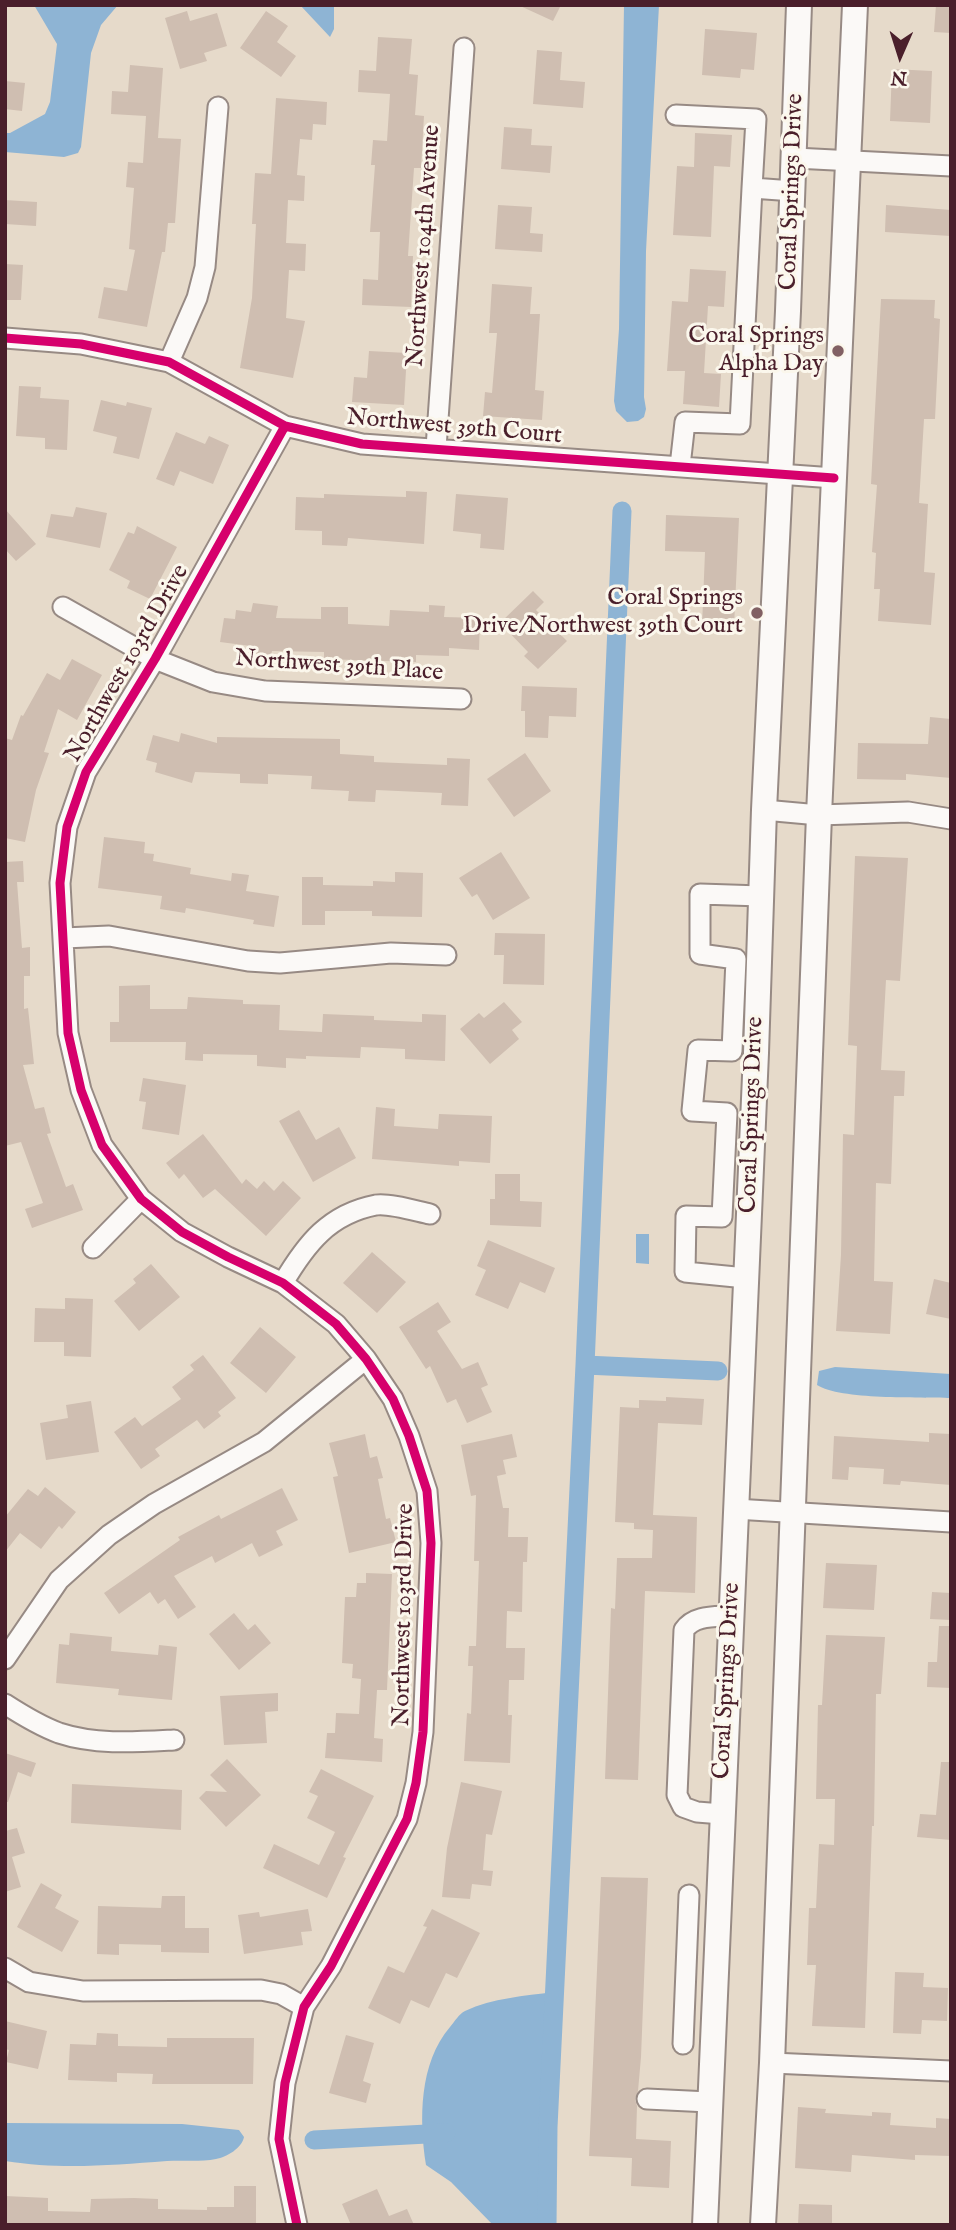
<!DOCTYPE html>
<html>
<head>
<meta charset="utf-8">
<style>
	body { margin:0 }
	#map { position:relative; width:956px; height:2230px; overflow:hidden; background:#e6daca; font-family:"IM FELL English",serif }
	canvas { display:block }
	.frame { position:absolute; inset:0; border:7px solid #4a1f2b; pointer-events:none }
	.north { position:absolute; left:865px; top:21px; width:70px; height:70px; -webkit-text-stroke:5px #fbf7ec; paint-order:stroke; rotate:183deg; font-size:19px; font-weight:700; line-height:28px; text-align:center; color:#4a1f2b }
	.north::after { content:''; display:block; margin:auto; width:24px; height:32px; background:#4a1f2b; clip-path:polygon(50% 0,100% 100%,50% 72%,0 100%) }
</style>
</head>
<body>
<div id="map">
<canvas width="956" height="2230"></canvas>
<div class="frame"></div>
<div class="north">N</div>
</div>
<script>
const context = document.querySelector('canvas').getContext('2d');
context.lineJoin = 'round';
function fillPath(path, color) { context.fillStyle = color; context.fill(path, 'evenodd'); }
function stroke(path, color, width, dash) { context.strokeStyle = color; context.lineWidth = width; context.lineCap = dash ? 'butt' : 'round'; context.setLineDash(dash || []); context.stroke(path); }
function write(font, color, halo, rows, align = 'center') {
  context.font = font + ' "IM FELL English",serif'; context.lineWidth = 6; context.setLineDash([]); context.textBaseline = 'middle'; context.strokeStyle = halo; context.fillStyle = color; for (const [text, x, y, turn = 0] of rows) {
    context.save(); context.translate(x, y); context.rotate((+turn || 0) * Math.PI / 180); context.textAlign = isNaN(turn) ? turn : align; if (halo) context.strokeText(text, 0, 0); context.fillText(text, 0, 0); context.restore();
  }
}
fillPath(new Path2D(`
	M34 5H118L101 25 91 53 81 147 78 153 64 157 5 152V133H10L45 114 50 102 57 44Z
	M300 5H334V29L330 37Z
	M624 5H659L646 251 644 397 646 409 644 417 638 421 627 422 616 411 614 401 619 329Z
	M636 1234H649V1264L636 1263Z
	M835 1367 951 1374V1398C920 1397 840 1400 817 1385L819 1371Z
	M554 1992 548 2127 547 2225H493L451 2182 426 2165C419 2120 419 2063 450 2027 455 2021 459 2014 465 2011 493 1998 524 1996 554 1992Z
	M5 2123 182 2124 239 2130 244 2137C242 2148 227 2157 216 2159 201 2162 183 2160 167 2161 111 2165 62 2170 5 2161Z`), '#8eb4d4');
stroke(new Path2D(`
	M585 1365 718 1371
	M314 2140 446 2133
	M547 2225 548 2127 585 1365 622 511`), '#8eb4d4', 19);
fillPath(new Path2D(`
	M518 5H561L553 21Z
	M936 5H951V33L934 32Z
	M187 11 190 21 217 13 227 46 204 53 207 61 180 69 165 18Z
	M266 11 288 26 277 42 296 56 281 77 240 48Z
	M705 29 757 33 754 70 741 69 740 78 702 75Z
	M378 37 412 39 409 74 418 75 415 115 424 116 421 168H414L408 256H413L411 307 362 305 363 279 378 280 380 232H370L375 165H371L373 140 387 141 390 94 358 92 359 70 376 71Z
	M537 50 562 52 560 80 585 82 583 108 533 104Z
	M130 65 163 68 158 138 181 139 175 223H168L165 252H162L147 327 98 318 104 287 127 291 135 250 129 249 134 188 126 187 128 162 143 163 146 116 111 114 112 91 128 92Z
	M892 69 932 71 930 123 890 121Z
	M5 81 25 83 22 111 5 109Z
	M276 98 327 102 326 125 313 124 312 140 300 139 297 175 305 176 304 201 288 200 286 243 306 244 305 271 289 270 286 318 305 321 293 378 240 368 252 298 256 224H252L255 173 271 174Z
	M504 127 532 129 531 145 552 146 550 173 501 169Z
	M695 133 732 135 730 167 714 166 711 237 673 235 677 166 694 167Z
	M5 200 37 202 36 226 5 224Z
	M498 205 532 207 530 233 543 234 542 252 495 249Z
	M886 205 951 210V236L885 232Z
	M5 264 23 265 21 300H5Z
	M690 269 726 271 724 307 708 306 704 373 721 374 719 407 683 404 685 371H667L672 301 688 302Z
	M492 284 532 287 530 314H540L535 390 544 391 542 420 483 416 485 392 492 393 497 333H489Z
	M881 299 935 300 934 318 940 319 935 419H924L919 503 928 504 924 572 935 573 931 625 878 621 880 589H874L876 553 872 552 877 485 871 484Z
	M369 351 407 353 404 405 352 402 354 377 367 378Z
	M19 386 41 387 40 398 69 400 67 450 45 449V438L16 436Z
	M101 400 126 406 127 402 152 408 139 459 113 453 117 437 93 431Z
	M176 432 205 444 209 436 229 445 213 484 180 471 174 486 156 479Z
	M406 491 427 492 424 544 348 538 347 546 322 545V531L295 530 296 497 324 498V494L406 497Z
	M456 494 508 498 504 550 480 548 481 534 453 531Z
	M76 507 107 513 100 548 46 537 51 514 73 517Z
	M5 509 36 544 16 561 5 549Z
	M666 515 739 518 734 627 702 626 705 552 665 551Z
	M137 526 177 547 150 599 127 588 130 581 109 570 128 532 134 534Z
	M533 591 544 602 536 610 567 641 538 669 524 656 528 652 500 623Z
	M253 603 278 606 276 618 321 619V607H348V624L389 626 390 610 429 612V605L445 606 444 617 480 618 479 650 449 648V656L416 655V662L324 659V652L272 651 271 655 250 653 251 646 220 642 224 618 235 619 236 610 251 612Z
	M72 659 102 675 77 720 58 709 44 752 49 753 36 790 25 842 5 838V738L12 740 21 715 23 716 47 673 60 680Z
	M522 686 577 688 576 717 549 716 548 738 525 737V711H521Z
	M930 717 951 719V778L906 774V780L857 779 858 743 928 744Z
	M181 733 217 743V737L340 739V754L374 756V762L447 765V758L470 759 468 806 441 805 442 793 376 790 375 802 348 801 349 791 311 789 312 776 268 774V784L240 783V774L195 772 192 783 155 772 157 763 146 760 153 735 179 742Z
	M525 753 551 791 514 817 487 779Z
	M104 837 145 842 144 853 154 854 153 861 191 868 190 874 231 881 232 873 249 875 246 891 279 896 274 927 253 924 254 920 186 908 185 913 160 909 162 896 98 888Z
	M501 852 530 898 493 920 477 894 472 897 459 878Z
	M855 856 908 858 900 981 886 980 881 1070 905 1071 904 1096H894L891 1184 876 1183 874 1281 893 1282 890 1334 836 1331 841 1255 843 1134 854 1135 857 1046 848 1045Z
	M23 861 24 882H17L22 948 30 947V976H24V1009L28 1008 34 1064 23 1065 35 1109 44 1107 51 1133 47 1134 66 1187 73 1184 83 1210 32 1228 25 1209 43 1203 21 1142 5 1146V862Z
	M395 872 423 873 422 917 372 916V911H325V925H302V877H323V885L373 886V881L395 882Z
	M495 933 545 934 544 985 503 984 504 955H494Z
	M150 985V1009H187L188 997 243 1000V1004L280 1005 279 1030 322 1032 323 1014 374 1016V1020L422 1022V1014L446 1015 445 1061 405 1059V1049L361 1047 360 1058 306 1056V1059L286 1058V1068L257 1066V1055L203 1054V1061L185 1060 186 1042H110V1022H119V986Z
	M504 1002 522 1022 512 1030 519 1039 490 1064 460 1029 479 1013 484 1018Z
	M143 1078 186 1085 179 1135 142 1129 146 1102 139 1101Z
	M376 1107 395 1109 394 1126 438 1129 439 1114 492 1116 490 1163 459 1161V1166L372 1159Z
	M299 1110 316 1140 339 1127 356 1158 313 1182 279 1121Z
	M203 1134 242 1184 246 1179 257 1189 264 1181 274 1191 283 1181 301 1198 266 1236 215 1189 203 1198 184 1174 179 1179 166 1163Z
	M495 1174H520V1201L542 1202 541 1227 490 1225V1199H495Z
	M488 1240 555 1268 545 1293 520 1282 508 1309 475 1295 486 1270 477 1266Z
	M372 1252 406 1282 377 1313 343 1283Z
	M151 1264 180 1297 139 1331 114 1301 136 1283 133 1279Z
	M934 1279 951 1283V1319L926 1314Z
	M65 1298 93 1299 91 1357 64 1356V1342H34L35 1308 65 1309Z
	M438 1302 451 1322 437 1331 462 1369 478 1362 488 1385 481 1388 492 1412 467 1423 456 1399 447 1403 430 1366 426 1369 399 1327Z
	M260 1327 296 1357 266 1393 230 1363Z
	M203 1355 236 1398 218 1412 221 1416 204 1429 197 1420 155 1449 160 1456 141 1469 114 1432 135 1417 142 1426 181 1399 172 1387 194 1370 190 1365Z
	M666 1397 704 1399 702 1425 658 1423 653 1515 697 1517 695 1593 645 1591 638 1780 605 1779 611 1608 615 1609 617 1558H652L653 1530 634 1529V1523L615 1522 620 1407 639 1408V1400L666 1401Z
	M91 1401 99 1452 46 1460 40 1423 68 1418 66 1405Z
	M929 1433 951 1434V1485L901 1481 900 1485 883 1484 884 1469 849 1467 848 1480 832 1479 834 1436 929 1442Z
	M365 1434 370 1458 377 1456 383 1478 378 1479 386 1519 390 1518 396 1542 349 1553 333 1477 338 1476 329 1443Z
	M512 1434 517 1457 503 1460 506 1474 497 1476 503 1508H509L508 1537H528L527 1562H523L522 1612 507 1611 506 1648H525L524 1680H509L508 1715H512L510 1763 464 1761 467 1713 471 1714 473 1666H468L469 1646H476L479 1561H474L476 1495 471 1496 461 1445Z
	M45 1487 76 1512 62 1529 59 1526 41 1549 20 1533 5 1552V1517L28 1489 38 1496Z
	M282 1488 298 1520 276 1531 283 1545 259 1557 252 1543 215 1563 212 1556 174 1576 196 1607 178 1619 165 1599 158 1604 150 1592 119 1614 104 1593 180 1540 178 1537 219 1515 221 1519Z
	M826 1563 877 1565 874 1610 823 1608Z
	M366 1573 392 1574 387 1690H377L374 1738 383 1739 382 1762 325 1758 327 1733H335L336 1713 359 1714 361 1679 352 1678 353 1664 342 1663 345 1597H356L357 1583H366Z
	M932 1592 951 1593V1620L930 1619Z
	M234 1613 248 1630 255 1624 271 1643 239 1670 209 1634Z
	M939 1626H951V1688L927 1687 928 1662H937Z
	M70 1633 112 1637 111 1651 158 1655 159 1645 177 1647 172 1700 118 1695 119 1689 56 1683 59 1644 69 1645Z
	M826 1635 885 1637 881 1694H876L874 1826H872L865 2028 812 2026 816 1965H807L809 1908H816L819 1844 834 1845 835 1799H816L818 1705H822Z
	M278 1693V1711L265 1712 267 1743 224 1745 220 1696Z
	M5 1753 36 1763 31 1777 18 1772 8 1802H5Z
	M227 1759 261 1795 226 1827 199 1798 206 1791 227 1792 210 1775Z
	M941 1762H951V1840L917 1837 920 1814 936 1815Z
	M321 1769 374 1796 343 1857 346 1858 327 1898 263 1868 274 1844 319 1865 335 1832 307 1818 318 1796 309 1792Z
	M461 1782 502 1791 492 1835 486 1834 483 1870 493 1871 491 1886 472 1884 470 1899 442 1897 447 1848Z
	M72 1784 182 1790 181 1830 71 1823Z
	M17 1828 25 1853 12 1857 21 1887 5 1892V1831Z
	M601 1877 648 1878 641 2057 638 2091 635 2099 637 2106 636 2139 671 2141 669 2188 631 2186 632 2158 589 2156Z
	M41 1883 62 1895 55 1908 79 1921 62 1952 17 1927Z
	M162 1896H185V1928H209V1953L161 1952V1945L119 1944V1955L97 1954 98 1906 161 1908Z
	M308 1909 312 1931 301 1932 303 1945 244 1954 238 1915 259 1912 260 1917Z
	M432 1909 480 1933 457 1978 446 1973 429 2008 411 2000 400 2024 368 2008 388 1966 404 1973 427 1927 423 1926Z
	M895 1972 924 1973 923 1987 948 1988 947 2021 922 2020 921 2034 893 2033Z
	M5 2021 47 2031 38 2069 6 2062 9 2050 5 2049Z
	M97 2033 118 2034V2046L167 2047V2038H254L253 2084H152L153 2074 117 2073V2082L68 2080 70 2044 96 2045Z
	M346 2035 374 2043 363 2081 371 2084 366 2103 329 2093Z
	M798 2107 826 2109 825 2113 872 2116V2112L891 2113 890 2125 936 2128V2118L951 2119V2156L915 2155V2160L852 2155 851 2172 795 2168Z
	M234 2186H256V2225H5V2196L48 2198V2211L90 2212 91 2199 134 2198 158 2199V2209L207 2210V2207H234Z
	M377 2189 389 2216 407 2209 414 2225H351L342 2204Z
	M799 2204 832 2205V2225H798Z`), '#cfbeb1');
const minor = new Path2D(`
	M676 115 756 119 752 188 793 191
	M795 158 951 166
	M5 338 81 344 169 362 285 426 362 444 834 478
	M169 362 197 298 205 267 218 107
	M285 426 155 659 86 772 67 827 60 883 68 1033 81 1090 102 1145 141 1199 182 1232 228 1257 283 1283 336 1324 366 1359 393 1399 409 1436 427 1491 431 1543 423 1732 416 1783 407 1819 331 1966 304 2007 285 2083 279 2139 297 2225
	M436 448 464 48
	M680 466 685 422 740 424 752 188
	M63 607 155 659 213 682 265 691 461 699
	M764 810 819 815 908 812 951 819
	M64 938 109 936 248 961 280 963 391 953 446 955
	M93 1248 141 1199
	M746 1278 685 1272 686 1216 722 1217 727 1113 692 1111 698 1050 732 1051 736 959 700 954V894L761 896
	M283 1283C306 1244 329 1214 376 1205 389 1203 416 1211 430 1214
	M735 1509 951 1522
	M5 1659 59 1580 109 1535 154 1504 264 1442 366 1359
	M5 1704C22 1715 40 1726 59 1733 95 1745 136 1742 174 1740
	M722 1814 697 1812 683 1807 677 1795 684 1630C694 1615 714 1617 730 1616
	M5 1968 29 1982 83 1991 261 1990 281 1994 304 2007
	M683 2044 689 1895
	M772 2063 951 2071
	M647 2099 709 2102`);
const major = new Path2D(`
	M705 2225 756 1053 764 810 788 311 799 5
	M763 2225 772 2063 819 815 855 5`);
stroke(minor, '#978a84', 23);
stroke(major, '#978a84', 28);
stroke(minor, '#fbf9f7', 19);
stroke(major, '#fbf9f7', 24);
stroke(new Path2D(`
	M5 338 81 344 169 362 285 426 362 444 834 478
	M285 426 155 659 86 772 67 827 60 883 68 1033 81 1090 102 1145 141 1199 182 1232 228 1257 283 1283 336 1324 366 1359 393 1399 409 1436 427 1491 431 1543 423 1732 416 1783 407 1819 331 1966 304 2007 285 2083 279 2139 297 2225`), '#d6006c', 9);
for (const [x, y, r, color] of [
	[838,351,7,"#816063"],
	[757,613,7,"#816063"]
]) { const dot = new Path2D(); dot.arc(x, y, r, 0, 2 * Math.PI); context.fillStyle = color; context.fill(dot); stroke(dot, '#fbf7ec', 2.5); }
write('24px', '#4a1f2b', '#fbf7ec', [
	["Coral Springs Drive",793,192,-88],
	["Northwest 104th Avenue",425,246,-86],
	["Northwest 39th Court",454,428,5],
	["Northwest 103rd Drive",128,664,-60],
	["Northwest 39th Place",339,667,4],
	["Coral Springs Drive",753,1115,-88],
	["Northwest 103rd Drive",405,1615,-89],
	["Coral Springs Drive",728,1681,-87]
]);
write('24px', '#4a1f2b', '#fbf7ec', [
	["Coral Springs",824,337],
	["Alpha Day",824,365],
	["Coral Springs",743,599],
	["Drive/Northwest 39th Court",743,627]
], 'right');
</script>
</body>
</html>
